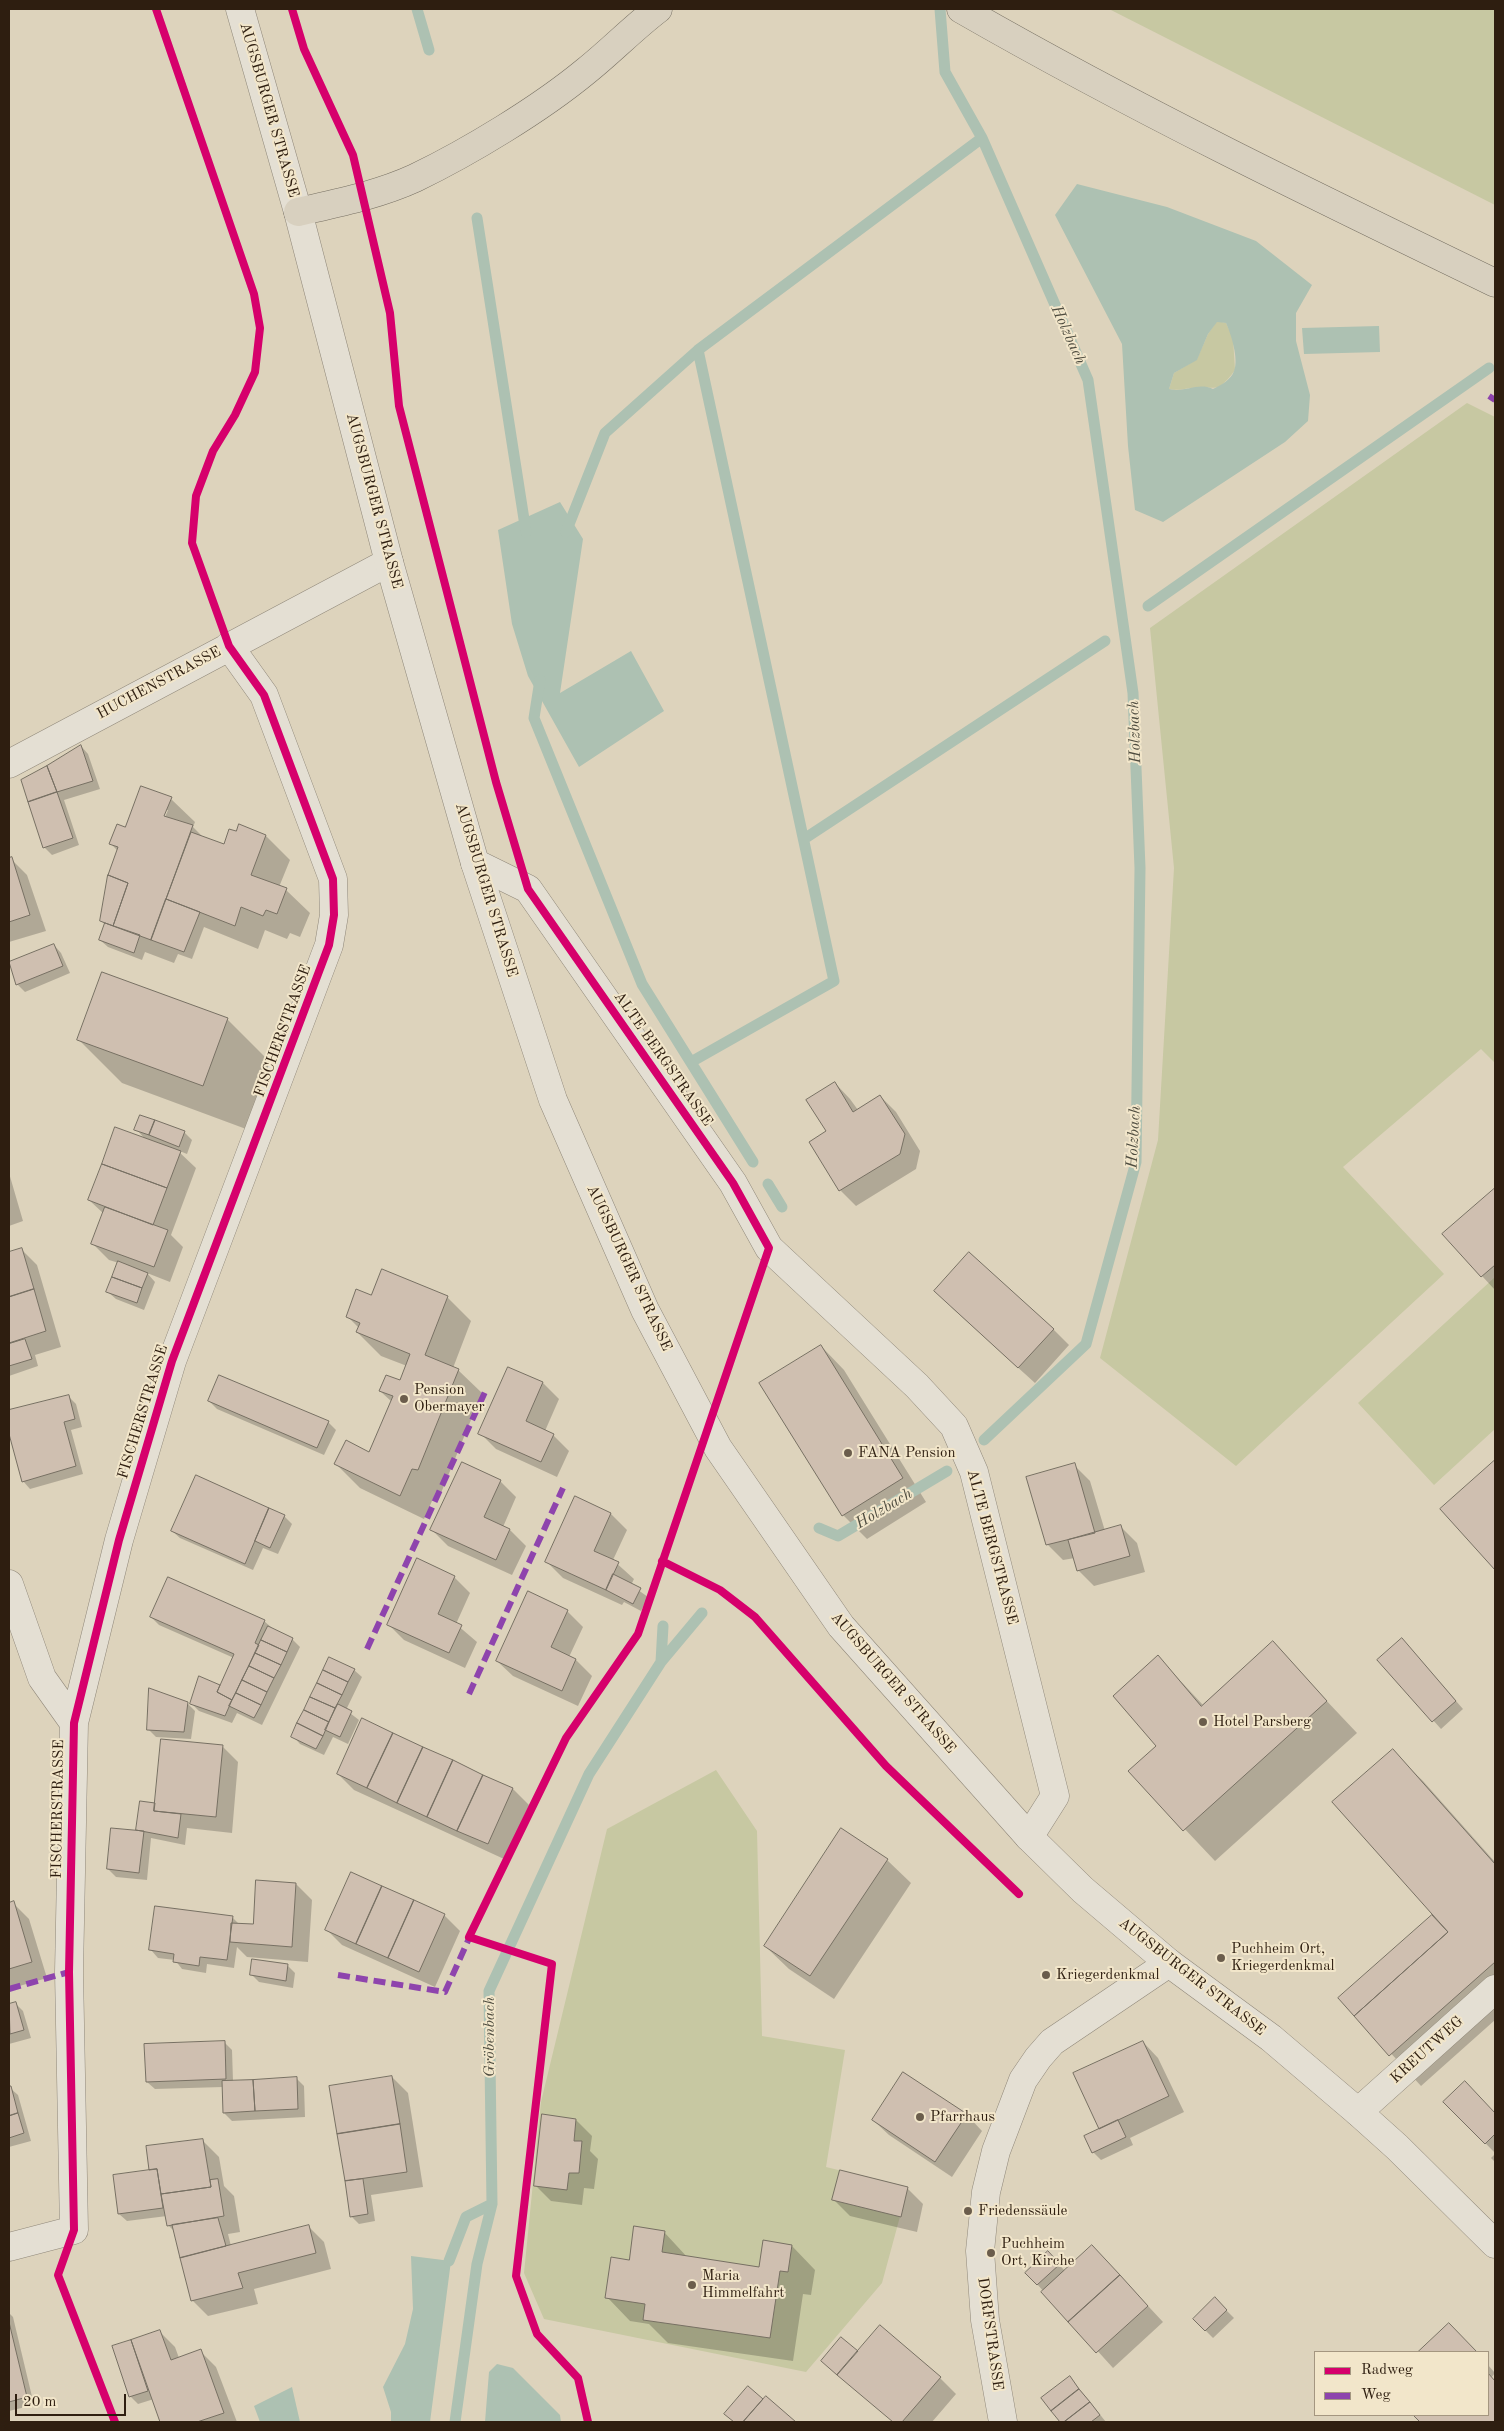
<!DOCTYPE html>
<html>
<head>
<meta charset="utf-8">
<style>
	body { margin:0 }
	#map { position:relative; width:1504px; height:2431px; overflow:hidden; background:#ddd3bc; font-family:"Old Standard TT",serif }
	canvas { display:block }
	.frame { position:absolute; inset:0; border:10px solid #2e1e10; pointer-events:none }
	.legend { position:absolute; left:1314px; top:2351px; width:175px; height:65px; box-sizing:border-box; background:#f2e6ca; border:1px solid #a49680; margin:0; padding:6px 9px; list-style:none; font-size:15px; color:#2e1e10 }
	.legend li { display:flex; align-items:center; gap:10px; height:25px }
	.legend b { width:25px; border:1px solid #a49680 }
	.scale { position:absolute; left:15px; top:2394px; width:111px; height:22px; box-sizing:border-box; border:2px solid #2e1e10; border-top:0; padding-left:6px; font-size:15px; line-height:18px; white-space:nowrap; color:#2e1e10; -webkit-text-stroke:4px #f2e6ca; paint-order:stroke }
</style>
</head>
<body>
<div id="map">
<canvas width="1504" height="2431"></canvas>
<div class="frame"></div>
<ul class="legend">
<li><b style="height:6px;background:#d6006c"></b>Radweg</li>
<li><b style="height:6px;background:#8e44ad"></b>Weg</li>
</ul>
<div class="scale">20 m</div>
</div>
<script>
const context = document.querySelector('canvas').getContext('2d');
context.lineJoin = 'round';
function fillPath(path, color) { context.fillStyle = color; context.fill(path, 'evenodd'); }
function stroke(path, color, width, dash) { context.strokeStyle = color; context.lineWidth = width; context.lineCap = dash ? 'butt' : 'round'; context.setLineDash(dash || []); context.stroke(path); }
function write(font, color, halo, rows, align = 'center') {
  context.font = font + ' "Old Standard TT",serif'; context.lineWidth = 4; context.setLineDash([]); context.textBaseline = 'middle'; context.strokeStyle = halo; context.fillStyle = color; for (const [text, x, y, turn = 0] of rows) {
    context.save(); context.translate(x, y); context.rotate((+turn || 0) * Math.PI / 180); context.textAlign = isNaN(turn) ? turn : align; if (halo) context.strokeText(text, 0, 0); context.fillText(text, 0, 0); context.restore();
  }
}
fillPath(new Path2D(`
	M1109 9H1495V205Z
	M1217 321 1226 323 1233 338 1235 370C1215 397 1217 384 1191 388 1181 389 1180 391 1169 389L1174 373 1197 359 1208 334Z
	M1467 403 1495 417V1063L1481 1049 1343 1167 1444 1274 1236 1466 1100 1358 1158 1140 1174 868 1150 628Z
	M1495 1277V1429L1434 1485 1358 1403Z
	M716 1770 757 1831 762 2036 845 2050 826 2167 908 2187 882 2283 806 2372 544 2319 524 2273 541 2102 607 1829Z`), '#c7c8a2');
fillPath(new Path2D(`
	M1077 184 1167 207 1256 241 1312 285 1296 313V341L1310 395 1308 421 1285 442 1163 522 1135 510 1128 446 1122 344 1055 215ZM1217 322 1226 323C1231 334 1239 359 1234 371 1231 380 1221 385 1213 389 1197 382 1186 393 1169 389L1174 373 1197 360 1208 334Z
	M1379 326 1380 352 1304 354 1302 328Z
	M560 502 583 539 560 693 631 651 664 711 579 767 528 676 512 624 498 530Z
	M411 2256 451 2261 430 2422H391V2412L383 2387 405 2344 413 2309Z
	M497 2364 513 2368 560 2415 561 2422H485L489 2372Z
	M292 2387 300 2422H260L254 2406Z`), '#adc1b2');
fillPath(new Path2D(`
	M81 746 88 754 100 789 64 800 79 845 52 855 44 847 23 780Z
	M171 799 195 822 193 827 204 838 224 846 236 833 240 826 266 836 290 860 279 887 286 890 310 913 300 937 290 933 287 939 265 930 258 949 204 927 192 959 178 954 174 963 145 952 142 960 108 947 100 940 106 925 101 921 118 851 111 844 126 829ZM165 810H168L163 822 161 821Z
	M11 859 27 875 46 931 9 942V860Z
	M54 945 61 953 70 973 25 992 17 984 9 963Z
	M227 1019 271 1063 246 1129 122 1083 78 1039Z
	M835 1083 850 1099 858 1110 880 1096 896 1112 920 1151 916 1169 856 1206 840 1190 827 1132Z
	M136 1129 184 1132 192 1140 187 1154 177 1150 196 1168 171 1235 183 1247 170 1282 147 1273 155 1282 144 1310 116 1299 108 1292 119 1263 109 1260 93 1244 104 1214 89 1200 146 1140Z
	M9 1173 23 1221 9 1226Z
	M1495 1189V1290L1444 1235Z
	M21 1249 37 1265 61 1347 35 1355 38 1366 9 1376V1253Z
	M383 1271 448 1298 471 1321 453 1368 458 1370 482 1393 441 1493 436 1492 424 1519 360 1488 336 1464 370 1453 392 1402 380 1391 400 1381 407 1366 381 1356 357 1332 359 1328 347 1316 372 1296Z
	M951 1307 1053 1329 1069 1345 1035 1383Z
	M821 1346 844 1370 926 1502 867 1539 843 1515Z
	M509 1368 543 1383 559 1399 545 1431 553 1435 569 1451 557 1477 496 1449 480 1433Z
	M68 1396 76 1404 82 1427 71 1430 83 1474 30 1489 23 1481 9 1430V1412Z
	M209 1401 328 1422 336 1430 324 1455 217 1409Z
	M1495 1462V1568L1441 1509Z
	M1074 1465 1090 1481 1105 1531 1121 1527 1137 1543 1145 1572 1094 1586 1078 1570 1075 1558 1063 1560 1047 1544Z
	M196 1477 284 1516 292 1524 278 1554 263 1548 253 1570 180 1538 172 1531Z
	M500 1481 516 1497 503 1527 510 1530 526 1546 512 1575 448 1546 432 1530Z
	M576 1498 611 1514 627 1530 613 1560 634 1579 631 1585 648 1597 641 1611 624 1602 622 1605 563 1578 547 1562Z
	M454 1577 470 1593 456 1624 477 1642 465 1668 404 1640 388 1624Z
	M567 1611 583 1627 569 1657 576 1660 592 1676 578 1706 513 1676 497 1661Z
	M151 1617 264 1621 272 1628 292 1639 300 1647 262 1725 237 1713 232 1723 199 1711 192 1704 200 1677 221 1687 234 1658 159 1625Z
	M1272 1643 1357 1733 1215 1861 1130 1771 1158 1746V1657L1203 1705Z
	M1410 1648 1463 1709 1441 1729 1379 1660Z
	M354 1670 362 1677 346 1710 359 1720 348 1744 333 1737 324 1755 300 1744 293 1736Z
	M187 1703 195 1711 191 1739 156 1737 148 1729Z
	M363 1720 513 1789 529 1805 504 1859 354 1790 338 1774Z
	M222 1746 238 1762 232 1833 187 1828 185 1845 151 1838 147 1880 116 1877 108 1869 137 1832 141 1802 156 1804Z
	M1392 1751 1423 1781 1495 1862V2020L1421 2086 1340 1998 1442 1924Z
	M887 1860 911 1883 834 1999 789 1969 765 1946Z
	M296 1884 312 1900 308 1962 247 1957 237 1947 234 1968 207 1964 206 1973 182 1969 175 1960 158 1958 151 1950 232 1917 239 1924 254 1925Z
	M13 1903 29 1919 47 1978 9 1989V1904Z
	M444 1915 460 1931 435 1987 342 1945 326 1929Z
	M287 1965 295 1973 293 1988 259 1982 251 1974Z
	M15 2003 23 2011 31 2038 9 2044V2005Z
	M224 2042 232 2050 233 2081 296 2078 304 2086 305 2117 232 2121 224 2113 223 2087 155 2089 147 2082Z
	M1143 2042 1158 2058 1184 2112 1130 2138 1133 2145 1101 2160 1093 2152 1086 2136 1101 2129Z
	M904 2073 967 2115 982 2131 952 2177 889 2135 873 2120Z
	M392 2077 408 2093 423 2187 371 2195 375 2221 359 2224 352 2217 331 2087Z
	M9 2087 18 2095 31 2141 9 2147Z
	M1481 2099 1495 2114V2153L1445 2102Z
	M576 2120 592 2136 590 2151 598 2159 594 2189 584 2188 582 2205 551 2201 535 2185Z
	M203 2141 219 2157 224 2186 234 2196 240 2232 228 2234 231 2246 308 2226 324 2242 331 2269 254 2289 258 2304 208 2316 192 2300 175 2232 168 2225 167 2216 127 2221 119 2214 151 2171 147 2147Z
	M1495 2154V2162L1491 2158Z
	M907 2188 923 2204 917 2232 850 2216 834 2200Z
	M664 2232 688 2258 760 2269 792 2246 815 2270 811 2295 803 2294 793 2361 668 2343 649 2324 630 2321 607 2297 630 2261Z
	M1048 2253 1065 2271 1108 2263 1163 2322 1113 2368 1027 2273Z
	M1215 2299 1234 2318 1213 2338 1194 2319Z
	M9 2313 13 2317 34 2405 9 2411Z
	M1449 2325 1476 2352H1420Z
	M159 2331 175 2347 179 2358 200 2351 216 2367 237 2422H162L154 2399 138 2404 130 2396 114 2346Z
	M858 2353 940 2378 956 2394 932 2422H895L847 2382Z
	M1488 2365 1495 2373 1491 2378 1495 2383V2422H1422L1415 2415H1488Z
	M1070 2378 1077 2386 1106 2422H1061L1043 2399Z
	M748 2388 763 2401 766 2398 794 2422H734L725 2414Z`), '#0003');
stroke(new Path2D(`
	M417 9 429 50
	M940 9 945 72 982 138 1088 380 1133 693 1140 868 1136 1162 1086 1344 984 1440
	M477 218 526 532
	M566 532 605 433 698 350 982 138
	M1148 606 1489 368
	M540 680 534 718 642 984 753 1162
	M804 839 1105 641
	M691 1062 834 981 698 350
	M768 1184 782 1207
	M819 1528 838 1536 947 1471
	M661 1662 663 1626
	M449 2261 466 2217 492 2204
	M455 2422 477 2264 492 2204 489 1991 589 1774 661 1662 702 1613`), '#adc1b2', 11);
const building = new Path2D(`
	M81 745 93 781 57 792 47 766Z
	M47 766 57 792 28 802 21 780Z
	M141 786 172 797 164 816 193 825 151 940 113 926 128 883 108 875 118 847 109 844 117 824 125 827Z
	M57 792 73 838 43 848 28 802Z
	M239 824 266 835 251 875 287 888 277 914 266 910 263 916 241 907 235 926 166 899 191 832 224 844 229 829 236 831Z
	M12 857 30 915 9 922V858Z
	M108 875 128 883 113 926 100 921Z
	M166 899 200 912 184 952 151 940Z
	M105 923 140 935 134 953 99 940Z
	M54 944 63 966 16 985 9 962Z
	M102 972 228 1018 203 1086 77 1040Z
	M835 1082 853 1112 880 1095 905 1134 900 1154 839 1191 809 1142 826 1131 806 1100Z
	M140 1115 155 1120 149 1135 134 1130Z
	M155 1120 185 1131 179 1147 149 1135Z
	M115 1127 181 1151 167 1188 102 1164Z
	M102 1164 167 1188 153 1225 88 1200Z
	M1495 1188V1265L1481 1277 1442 1234Z
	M105 1207 168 1230 154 1267 91 1244Z
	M22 1248 34 1289 9 1297V1252Z
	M969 1252 1054 1329 1018 1368 934 1291Z
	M118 1261 148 1273 142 1288 112 1277Z
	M382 1269 448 1296 425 1355 459 1369 418 1470 412 1469 400 1496 334 1464 346 1440 369 1452 393 1396 379 1391 386 1375 400 1380 410 1354 356 1332 360 1323 346 1317 356 1289 371 1295Z
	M112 1277 142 1288 137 1303 106 1292Z
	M34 1289 46 1331 9 1343V1297Z
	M25 1339 32 1359 9 1366V1344Z
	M821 1345 903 1478 842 1516 759 1383Z
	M508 1367 543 1382 526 1421 554 1434 541 1462 478 1434Z
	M219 1375 329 1421 317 1448 208 1401Z
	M69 1395 75 1419 64 1422 76 1466 22 1482 9 1434V1410Z
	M1495 1460V1570L1440 1509Z
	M462 1462 501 1480 484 1517 510 1529 496 1560 430 1530Z
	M1075 1463 1095 1533 1046 1545 1026 1477Z
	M196 1475 269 1508 245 1564 171 1531Z
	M575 1496 611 1513 594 1551 619 1562 606 1590 545 1562Z
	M269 1508 285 1515 270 1548 255 1541Z
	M1121 1525 1130 1556 1077 1571 1068 1540Z
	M417 1558 455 1576 438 1614 462 1625 449 1653 387 1625Z
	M613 1574 641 1588 633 1604 606 1590Z
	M168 1577 265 1620 255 1643 259 1645 232 1700 217 1692 234 1654 150 1617Z
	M528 1591 568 1610 551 1647 576 1659 562 1691 496 1661Z
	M268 1626 293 1638 287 1652 261 1640Z
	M1402 1638 1456 1701 1432 1722 1377 1660Z
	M261 1640 287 1652 281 1665 255 1653Z
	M1273 1641 1327 1701 1183 1831 1128 1771 1156 1746 1113 1696 1158 1655 1201 1706Z
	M255 1653 281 1665 274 1678 249 1666Z
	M329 1657 355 1669 348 1682 323 1670Z
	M249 1666 274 1678 267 1692 242 1680Z
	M323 1670 348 1682 342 1695 317 1683Z
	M199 1676 220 1685 217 1692 232 1700 225 1716 190 1704Z
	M242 1680 267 1692 261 1705 236 1693Z
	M317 1683 342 1695 335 1708 310 1697Z
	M149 1688 188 1702 184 1732 147 1730Z
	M236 1693 261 1705 254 1718 229 1706Z
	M310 1697 335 1708 329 1722 304 1710Z
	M338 1704 352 1711 340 1737 325 1730Z
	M304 1710 329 1722 323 1736 297 1723Z
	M362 1718 393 1733 367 1788 337 1774Z
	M297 1723 323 1736 316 1749 291 1737Z
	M393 1733 423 1747 397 1803 367 1788Z
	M161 1739 223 1745 216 1817 154 1811Z
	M423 1747 453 1760 427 1817 397 1803Z
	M1393 1749 1495 1864V1962L1389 2056 1354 2016 1448 1932 1332 1802Z
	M453 1760 483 1775 457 1831 427 1817Z
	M483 1775 513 1788 488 1844 457 1831Z
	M140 1801 155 1803 154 1811 181 1814 178 1838 136 1830Z
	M111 1828 144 1831 139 1873 107 1869Z
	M841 1828 888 1859 810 1976 764 1946Z
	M351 1872 382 1886 356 1944 325 1930Z
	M256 1880 296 1883 292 1947 230 1942 231 1923 253 1924Z
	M382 1886 414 1900 388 1958 356 1944Z
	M414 1900 445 1914 419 1972 388 1958Z
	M14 1901 32 1962 9 1969V1903Z
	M155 1906 233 1916 227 1960 200 1957 199 1966 173 1962 174 1954 149 1950Z
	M1432 1915 1448 1932 1354 2016 1338 1998Z
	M252 1959 288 1964 286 1981 250 1975Z
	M16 2002 24 2030 10 2034 9 2004Z
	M225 2041 226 2079 146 2082 144 2044Z
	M1143 2041 1169 2096 1099 2129 1073 2073Z
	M903 2072 967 2114 935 2162 872 2120Z
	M392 2076 400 2124 337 2134 329 2086Z
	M297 2077 298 2109 255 2111 253 2080Z
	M253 2080 255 2111 223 2113 222 2081Z
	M1465 2081 1495 2113V2134L1485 2144 1443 2102Z
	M9 2086H11L18 2113 9 2116Z
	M18 2113 24 2133 9 2138V2116Z
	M542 2114 576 2119 574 2141H582L579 2173H569L567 2190 534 2186Z
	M1118 2120 1126 2137 1092 2153 1084 2136Z
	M400 2124 407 2172 345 2181 337 2134Z
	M203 2139 211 2187 161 2194 157 2169 149 2170 146 2146Z
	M157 2169 163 2208 118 2214 113 2175Z
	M840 2170 908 2187 901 2217 832 2200Z
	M218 2179 224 2216 167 2226 161 2194 211 2187 210 2180Z
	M363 2179 368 2214 350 2217 345 2181Z
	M218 2218 226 2246 180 2258 172 2225Z
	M309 2225 316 2253 238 2273 243 2288 191 2301 180 2258Z
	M634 2226 665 2231 662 2252 759 2267 763 2240 792 2245 788 2272 780 2271 770 2338 643 2320 645 2304 605 2298 611 2257 629 2260Z
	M1092 2245 1120 2275 1068 2322 1041 2292Z
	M1048 2251 1060 2264 1037 2285 1025 2273Z
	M1120 2275 1148 2306 1096 2353 1068 2322Z
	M1215 2297 1227 2310 1205 2331 1193 2319Z
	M9 2322 27 2397 9 2402Z
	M1449 2323 1477 2352H1418Z
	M880 2325 941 2377 902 2422H893L837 2375Z
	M160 2330 171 2360 201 2349 224 2413 197 2422H160L131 2340Z
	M841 2337 858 2351 837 2375 821 2361Z
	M131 2340 148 2391 129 2397 112 2346Z
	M1488 2373 1495 2381V2422H1420L1413 2415H1488Z
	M1070 2376 1079 2389 1051 2411 1041 2398Z
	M748 2386 763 2399 743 2422H734L724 2414Z
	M1079 2389 1090 2402 1064 2422H1060L1051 2411Z
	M766 2396 796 2422H743Z
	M1090 2402 1100 2415 1091 2422H1064Z`);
fillPath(building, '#cfbfb0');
stroke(building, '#777063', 1);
const minor = new Path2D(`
	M9 764 389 562
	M475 863 528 889 733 1183 769 1248 917 1386 954 1426 974 1472 1055 1796 1029 1837
	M9 1584 42 1678 74 1723
	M1358 2112 1495 1989
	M9 2247 74 2230 69 1972 74 1723 119 1540 172 1361 329 945 334 915 333 879 264 695 229 646
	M1003 2422 985 2320 980 2251 986 2192 996 2151 1023 2080 1038 2058 1052 2042 1169 1963`);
const tertiary = new Path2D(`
	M240 9 298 212 389 562 475 863 553 1100 645 1310 718 1448 841 1626 1029 1837 1083 1890 1169 1963 1271 2038 1358 2112 1397 2147 1495 2244`);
const primary = new Path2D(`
	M961 9C1135 109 1315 196 1495 283
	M298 212C337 203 378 195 415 178 469 152 540 109 586 71 611 51 633 28 658 9`);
stroke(minor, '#90887a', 29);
stroke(tertiary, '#90887a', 29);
stroke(primary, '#777063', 29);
stroke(minor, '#e4dfd3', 28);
stroke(tertiary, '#e4dfd3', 28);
stroke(primary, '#d8d0bf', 28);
stroke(new Path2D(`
	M1489 396 1495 400
	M367 1649 485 1392
	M469 1694 563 1488
	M338 1975 445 1992 471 1934
	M9 1989 69 1972`), '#8e44ad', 6, [12, 6]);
stroke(new Path2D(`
	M292 9 304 49 353 155 390 313 399 406 496 782 528 889 733 1183 769 1248 638 1634 566 1738 469 1937 552 1964 516 2276 537 2334 578 2378 588 2422
	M662 1561 720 1590 755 1617 886 1766 1019 1894
	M115 2422 58 2275 74 2230 69 1972 74 1723 119 1540 172 1361 329 945 334 915 333 879 264 695 229 646 192 543 196 496 213 451 235 415 255 372 260 328 254 294 156 9`), '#d6006c', 8);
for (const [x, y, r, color] of [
	[404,1399,5,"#6b5d4c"],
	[848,1453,5,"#6b5d4c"],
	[1203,1722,5,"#6b5d4c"],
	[1221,1958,5,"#6b5d4c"],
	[1046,1975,5,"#6b5d4c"],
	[920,2117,5,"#6b5d4c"],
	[968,2211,5,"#6b5d4c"],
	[991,2253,5,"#6b5d4c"],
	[692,2285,5,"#6b5d4c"]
]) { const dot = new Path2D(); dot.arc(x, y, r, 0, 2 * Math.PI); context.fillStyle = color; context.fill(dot); stroke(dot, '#f2e6ca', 2); }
write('15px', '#2e1e10', '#f2e6ca', [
	["AUGSBURGER STRASSE",269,110,74],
	["AUGSBURGER STRASSE",374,501,75],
	["HUCHENSTRASSE",159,683,-28],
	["AUGSBURGER STRASSE",486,890,73],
	["FISCHERSTRASSE",283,1031,-70],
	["ALTE BERGSTRASSE",663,1059,55],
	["AUGSBURGER STRASSE",629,1268,65],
	["FISCHERSTRASSE",143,1412,-73],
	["ALTE BERGSTRASSE",992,1547,75],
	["AUGSBURGER STRASSE",893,1683,49],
	["FISCHERSTRASSE",58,1809,-89],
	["AUGSBURGER STRASSE",1192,1977,38],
	["KREUTWEG",1427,2050,-42],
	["DORFSTRASSE",990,2334,82]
]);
write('15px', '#2e1e10', '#f2e6ca', [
	["Pension",414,1390],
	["Obermayer",414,1407],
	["FANA Pension",858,1453],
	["Hotel Parsberg",1213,1722],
	["Puchheim Ort,",1231,1949],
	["Kriegerdenkmal",1231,1966],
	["Kriegerdenkmal",1056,1975],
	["Pfarrhaus",930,2117],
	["Friedenssäule",978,2211],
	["Puchheim",1001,2244],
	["Ort, Kirche",1001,2261],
	["Maria",702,2276],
	["Himmelfahrt",702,2293]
], 'left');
write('italic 16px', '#4e4c3f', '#f2e6ca', [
	["Holzbach",1068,335,66],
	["Holzbach",1135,732,-92],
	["Holzbach",1134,1137,-87],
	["Holzbach",884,1509,-31],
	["Gröbenbach",490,2037,-90]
]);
</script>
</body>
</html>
